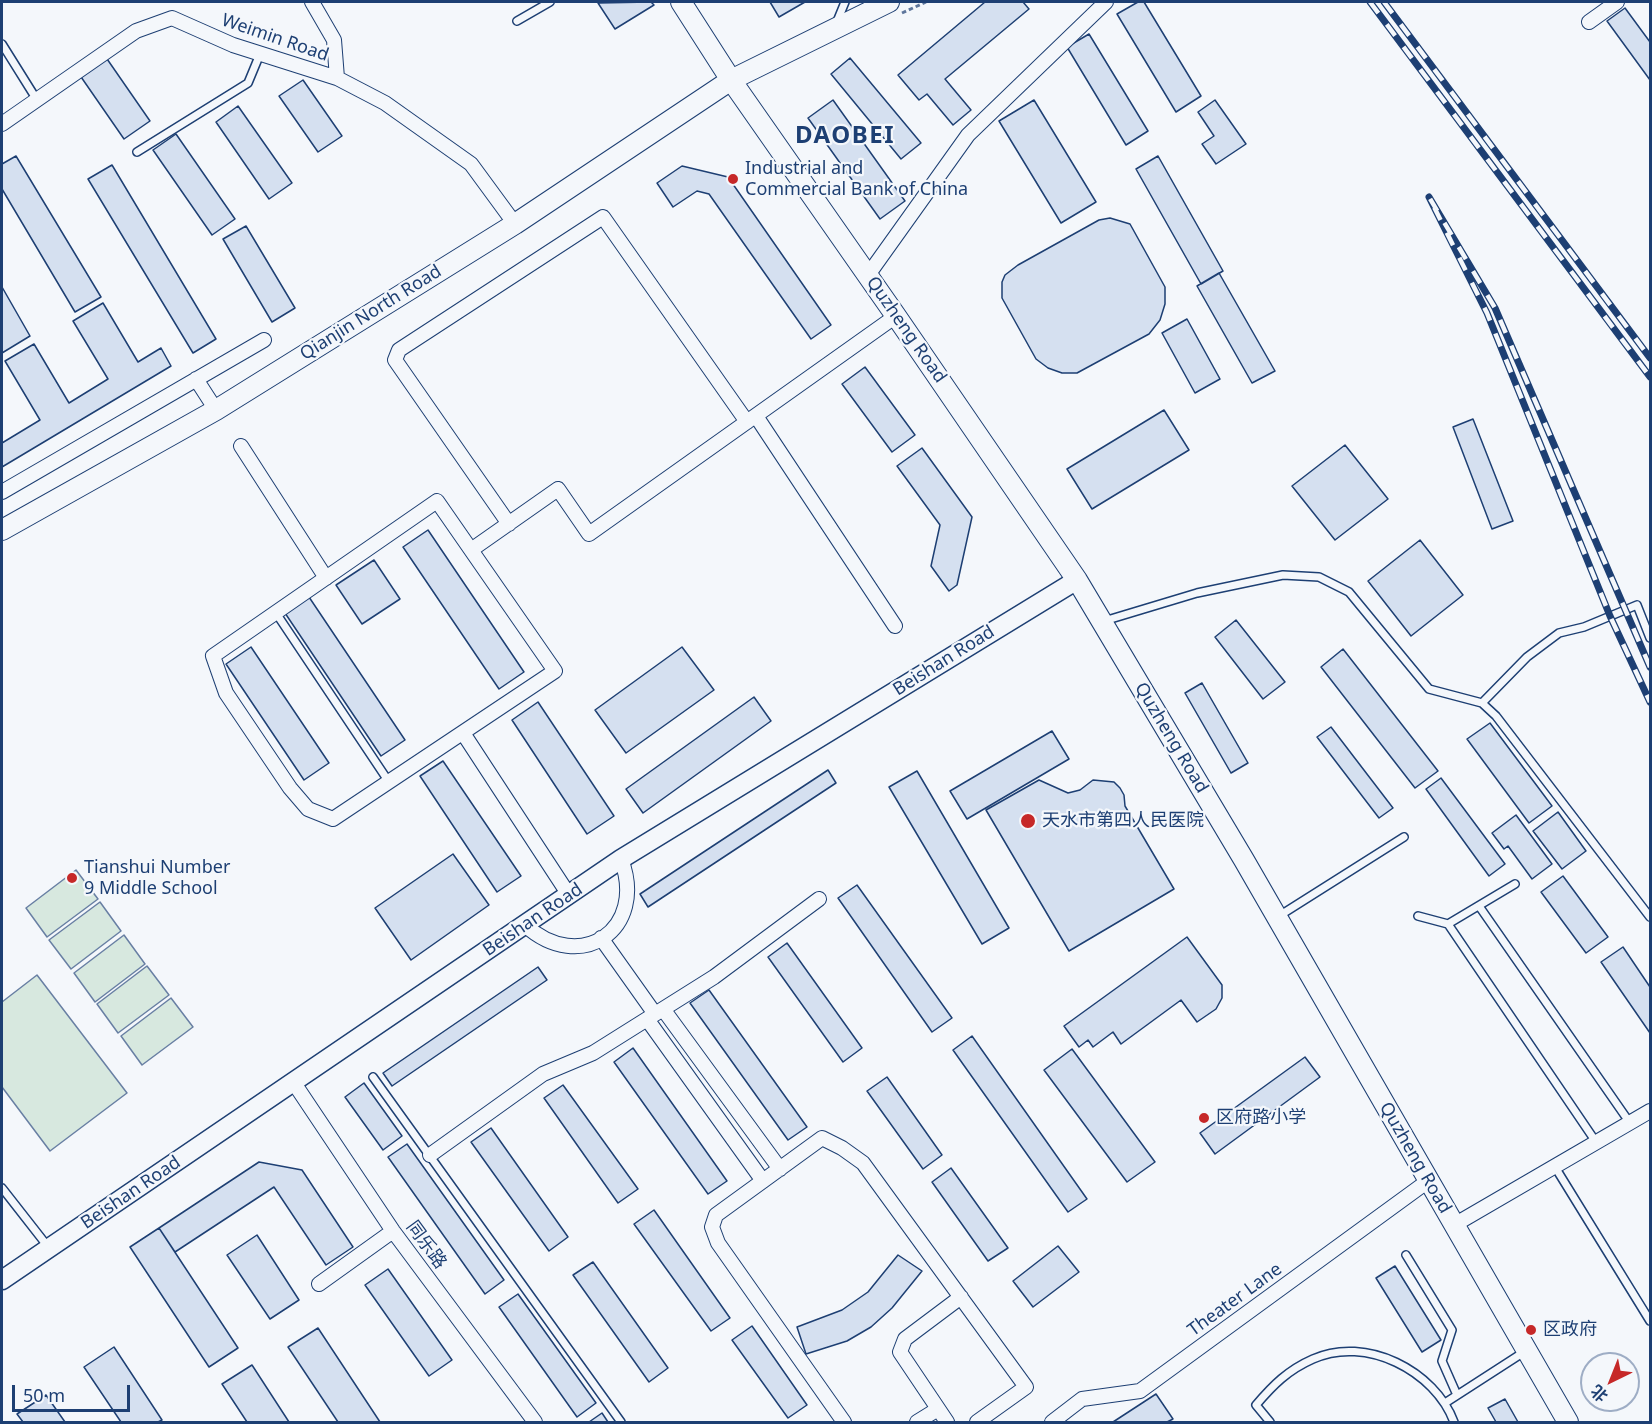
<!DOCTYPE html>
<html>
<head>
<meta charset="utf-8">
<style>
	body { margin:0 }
	#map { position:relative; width:1652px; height:1424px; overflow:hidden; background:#f4f7fb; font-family:"Noto Sans","Noto Sans SC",sans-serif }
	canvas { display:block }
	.frame { position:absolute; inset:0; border:3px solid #1d3f73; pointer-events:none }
	.north { position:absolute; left:1580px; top:1352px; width:60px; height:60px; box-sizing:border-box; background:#f4f7fb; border:2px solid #9eadc5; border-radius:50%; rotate:223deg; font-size:16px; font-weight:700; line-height:24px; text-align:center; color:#1d3f73 }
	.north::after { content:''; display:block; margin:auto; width:21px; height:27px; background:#c62828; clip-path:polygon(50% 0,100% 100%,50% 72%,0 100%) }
	.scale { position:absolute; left:12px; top:1385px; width:118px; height:27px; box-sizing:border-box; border:3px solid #1d3f73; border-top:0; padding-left:8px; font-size:18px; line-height:21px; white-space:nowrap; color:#1d3f73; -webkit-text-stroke:4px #f4f7fb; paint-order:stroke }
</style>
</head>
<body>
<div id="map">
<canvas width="1652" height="1424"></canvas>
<div class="frame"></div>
<div class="north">北</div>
<div class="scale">50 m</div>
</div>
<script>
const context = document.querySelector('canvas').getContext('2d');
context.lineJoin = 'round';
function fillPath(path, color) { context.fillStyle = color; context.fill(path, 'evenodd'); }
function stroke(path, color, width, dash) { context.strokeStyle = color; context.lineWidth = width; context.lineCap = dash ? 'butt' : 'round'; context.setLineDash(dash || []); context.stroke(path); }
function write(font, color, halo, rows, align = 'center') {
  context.font = font + ' "Noto Sans","Noto Sans SC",sans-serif'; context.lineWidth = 4.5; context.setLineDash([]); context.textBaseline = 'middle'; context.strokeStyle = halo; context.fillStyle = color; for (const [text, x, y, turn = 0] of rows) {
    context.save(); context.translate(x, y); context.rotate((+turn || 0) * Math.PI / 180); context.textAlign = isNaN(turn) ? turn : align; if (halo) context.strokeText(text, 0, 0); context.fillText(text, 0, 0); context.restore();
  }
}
const green = new Path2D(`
	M76 870 98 899 47 937 26 908Z
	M100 902 121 931 71 969 49 940Z
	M124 935 145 964 95 1002 74 973Z
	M147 966 169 995 118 1033 97 1004Z
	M37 975 127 1093 50 1151 2 1087V1002Z
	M171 998 193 1027 142 1065 121 1036Z`);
fillPath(green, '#d7e8df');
stroke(green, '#687fa3', 1.5);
const building = new Path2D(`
	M651 2 654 5 615 29 598 3Z
	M770 2H805L779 17Z
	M985 2H1023L1029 9 945 79 971 110 953 125 927 94 919 100 898 75Z
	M1138 2H1144L1201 96 1176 112 1117 14Z
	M1625 8 1650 42V80L1607 21Z
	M1089 34 1148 131 1126 145 1067 47Z
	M105 56 150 121 124 139 79 74Z
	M850 58 921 143 901 159 831 74Z
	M303 80 342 136 318 152 279 96Z
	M833 100 905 201 880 219 808 118Z
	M1034 100 1096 202 1061 223 999 121Z
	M1215 100 1246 144 1216 164 1202 144 1214 136 1198 112Z
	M238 106 292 183 269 199 216 122Z
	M176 134 235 219 212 235 153 150Z
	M16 156 101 297 75 312 2 189V164Z
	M1158 156 1223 271 1201 284 1136 169Z
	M112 165 216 339 193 353 88 179Z
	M682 166 728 177 831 325 811 339 709 194 697 191 673 207 657 183Z
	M1110 218 1130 224 1165 287V304L1160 320 1149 334 1077 373H1062L1048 368 1036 359 1002 298V282L1005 275 1018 265 1099 220Z
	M246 226 295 308 272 322 223 239Z
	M1219 273 1275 371 1252 383 1197 286Z
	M2 287 30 336 2 353Z
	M103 303 138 362 161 348 171 366 2 467V443L40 420 5 361 34 344 69 403 108 379 73 321Z
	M1187 319 1220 379 1195 393 1162 333Z
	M865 367 915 435 892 452 842 384Z
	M1164 410 1189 450 1092 509 1067 469Z
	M1473 419 1513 521 1492 529 1453 427Z
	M1345 445 1388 499 1335 540 1292 486Z
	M922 448 972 517 957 585 949 591 931 566 940 525 897 466Z
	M428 530 524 672 499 689 403 547Z
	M1420 540 1463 595 1411 636 1368 581Z
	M374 560 400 599 362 624 336 585Z
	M309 597 405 740 381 756 285 613Z
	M1236 620 1285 682 1263 699 1215 637Z
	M251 647 329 763 304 780 226 664Z
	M682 647 714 690 626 753 595 710Z
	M1343 649 1438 771 1415 788 1321 667Z
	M1202 683 1248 763 1231 773 1185 693Z
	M754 697 771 721 643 813 626 789Z
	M538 702 614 816 587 834 512 720Z
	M1490 723 1552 806 1529 823 1467 739Z
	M1331 727 1393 808 1379 818 1317 737Z
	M1052 731 1069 759 967 819 950 791Z
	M443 761 521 876 497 892 420 776Z
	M828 770 836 783 648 907 640 894Z
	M917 771 1009 928 982 944 889 787Z
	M1441 778 1505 864 1489 876 1426 789Z
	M1039 780 1068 793 1080 790 1093 780 1114 782 1120 788 1124 795 1125 806 1174 889 1069 951 986 810Z
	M1558 812 1586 851 1562 869 1533 831Z
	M1516 815 1552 864 1532 879 1508 846 1504 849 1492 833Z
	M453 854 489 905 411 960 375 908Z
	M1563 876 1608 937 1586 953 1541 892Z
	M857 885 952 1018 932 1032 838 898Z
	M1187 937 1222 985V998L1216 1009 1197 1022 1181 1000 1121 1044 1113 1032 1093 1047 1088 1040 1079 1047 1064 1026Z
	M787 943 862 1048 843 1062 768 957Z
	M1623 947 1650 987V1033L1601 962Z
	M538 967 547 980 392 1086 383 1073Z
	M709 990 807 1127 788 1140 690 1003Z
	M972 1036 1087 1199 1068 1212 953 1050Z
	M633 1048 727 1181 708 1194 614 1062Z
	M1072 1049 1155 1162 1127 1182 1044 1070Z
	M1305 1057 1320 1077 1215 1154 1200 1133Z
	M887 1077 942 1155 923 1169 867 1091Z
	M364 1083 402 1136 383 1150 345 1097Z
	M563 1085 638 1189 618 1203 544 1098Z
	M491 1128 568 1237 549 1251 471 1142Z
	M407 1144 504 1280 485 1294 388 1157Z
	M259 1162 302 1170 353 1247 326 1265 274 1187 175 1252 159 1228Z
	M951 1168 1008 1248 988 1261 932 1182Z
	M654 1210 730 1318 711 1331 634 1224Z
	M159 1228 238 1348 209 1367 130 1247Z
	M257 1235 299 1300 270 1319 227 1255Z
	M1058 1246 1079 1272 1033 1307 1013 1281Z
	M898 1255 922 1271 892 1308 871 1327 847 1341 806 1354 797 1327 842 1310 868 1292Z
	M593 1262 668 1368 649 1382 573 1275Z
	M1395 1266 1441 1340 1422 1352 1376 1278Z
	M388 1269 452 1360 429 1376 365 1285Z
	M518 1294 596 1403 577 1417 499 1307Z
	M752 1326 807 1405 788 1418 732 1340Z
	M318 1328 380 1422H338L288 1347Z
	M114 1347 162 1420 158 1422H121L84 1367Z
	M252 1365 289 1422H247L222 1384Z
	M1156 1394 1173 1419 1167 1422H1113Z
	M46 1395 65 1422H23L17 1414Z
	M1505 1399 1518 1422H1496L1488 1408Z
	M602 1413 608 1422H589Z`);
fillPath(building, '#d5e0f0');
stroke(building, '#1d3f73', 1.5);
const service = new Path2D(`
	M517 21 550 2
	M836 24 845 2
	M2 44 37 100
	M137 152 248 83 260 54
	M276 613 389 782
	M1104 621 1197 593 1283 575 1319 577 1349 592 1429 689 1482 703 1527 657 1559 633 1584 627 1637 605 1650 638
	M1482 703 1496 716 1650 917
	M1479 906 1630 1123
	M1279 916 1404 837
	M1418 916 1448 924 1596 1142
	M1448 924 1515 884
	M373 1077 621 1422
	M1555 1167 1650 1321
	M2 1188 49 1248
	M1406 1255 1452 1330 1442 1361 1457 1395
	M1445 1403 1524 1352
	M1270 1422 1256 1405C1273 1385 1288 1370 1313 1359 1366 1335 1435 1371 1454 1422`);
const minor = new Path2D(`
	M312 2 334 40 337 78
	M1589 22 1617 2
	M2 124 136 31 172 18 233 45 337 78 385 103 471 164 515 224
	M868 275 968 135 1106 2
	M196 379 216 410
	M756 416 895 626
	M241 446 326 578
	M2 492 264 340
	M437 501 555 671 333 819 308 809 290 788 226 693 213 656Z
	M509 524 395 360 399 350 603 217 747 422
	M471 550 558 489 589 534 896 316
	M463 733 569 895
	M525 925C580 975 648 930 621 859
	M601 938 655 1014
	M663 1009 780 1169
	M647 1019 763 1181
	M294 1083 393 1231 535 1422
	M430 1155 543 1074 593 1053 714 977 819 899
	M1454 1225 1650 1111
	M319 1284 393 1231
	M844 1422 718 1243 712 1227 716 1215 822 1138 842 1148 863 1163 1026 1387 977 1422
	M917 1422 938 1409
	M947 1422 900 1352 905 1339 961 1297
	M1052 1422 1082 1399 1140 1391 1428 1181`);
const tertiary = new Path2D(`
	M2 1280 621 859 1077 580`);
const secondary = new Path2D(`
	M681 2 731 80 896 316 1077 580 1244 860 1568 1422
	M2 530 216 410 515 224 731 80 889 2`);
stroke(service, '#1d3f73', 10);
stroke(minor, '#1d3f73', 16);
stroke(tertiary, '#1d3f73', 21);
stroke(secondary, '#1d3f73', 22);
stroke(new Path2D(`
	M902 13 926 2`), '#5e769c', 3, [4.5, 3]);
stroke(service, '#f4f7fb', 7);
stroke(minor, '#f4f7fb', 14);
stroke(tertiary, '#f4f7fb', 18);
stroke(secondary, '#f4f7fb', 20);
const rail = new Path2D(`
	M1370 2 1650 377
	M1384 2 1650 358
	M1650 667 1495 308 1429 197 1487 313 1610 616 1650 702`);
stroke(rail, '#1d3f73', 7);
stroke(rail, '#f4f7fb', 4.5, [14]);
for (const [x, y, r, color] of [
	[733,179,6,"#c62828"],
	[1028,821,8,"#c62828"],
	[72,878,6,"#c62828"],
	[1204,1118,6,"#c62828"],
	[1531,1330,6,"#c62828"]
]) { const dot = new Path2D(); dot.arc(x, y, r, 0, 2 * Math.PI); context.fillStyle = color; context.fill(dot); stroke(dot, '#f4f7fb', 2); }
write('18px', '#1d3f73', '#f4f7fb', [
	["Weimin Road",275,38,19],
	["Qianjin North Road",371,313,-32],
	["Quzheng Road",906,330,55],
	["Beishan Road",944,661,-32],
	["Quzheng Road",1171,738,59],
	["Beishan Road",533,920,-34],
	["Quzheng Road",1415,1158,60],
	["Beishan Road",131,1193,-34],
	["同乐路",426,1245,54],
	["Theater Lane",1235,1300,-36]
]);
write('18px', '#1d3f73', '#f4f7fb', [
	["Industrial and",745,169],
	["Commercial Bank of China",745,190],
	["天水市第四人民医院",1042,821],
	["Tianshui Number",84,868],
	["9 Middle School",84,889],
	["区府路小学",1216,1118],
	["区政府",1543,1330]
], 'left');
context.letterSpacing = '1.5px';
write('bold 24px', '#1d3f73', '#f4f7fb', [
	["DAOBEI",845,136]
]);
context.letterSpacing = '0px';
</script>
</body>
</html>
